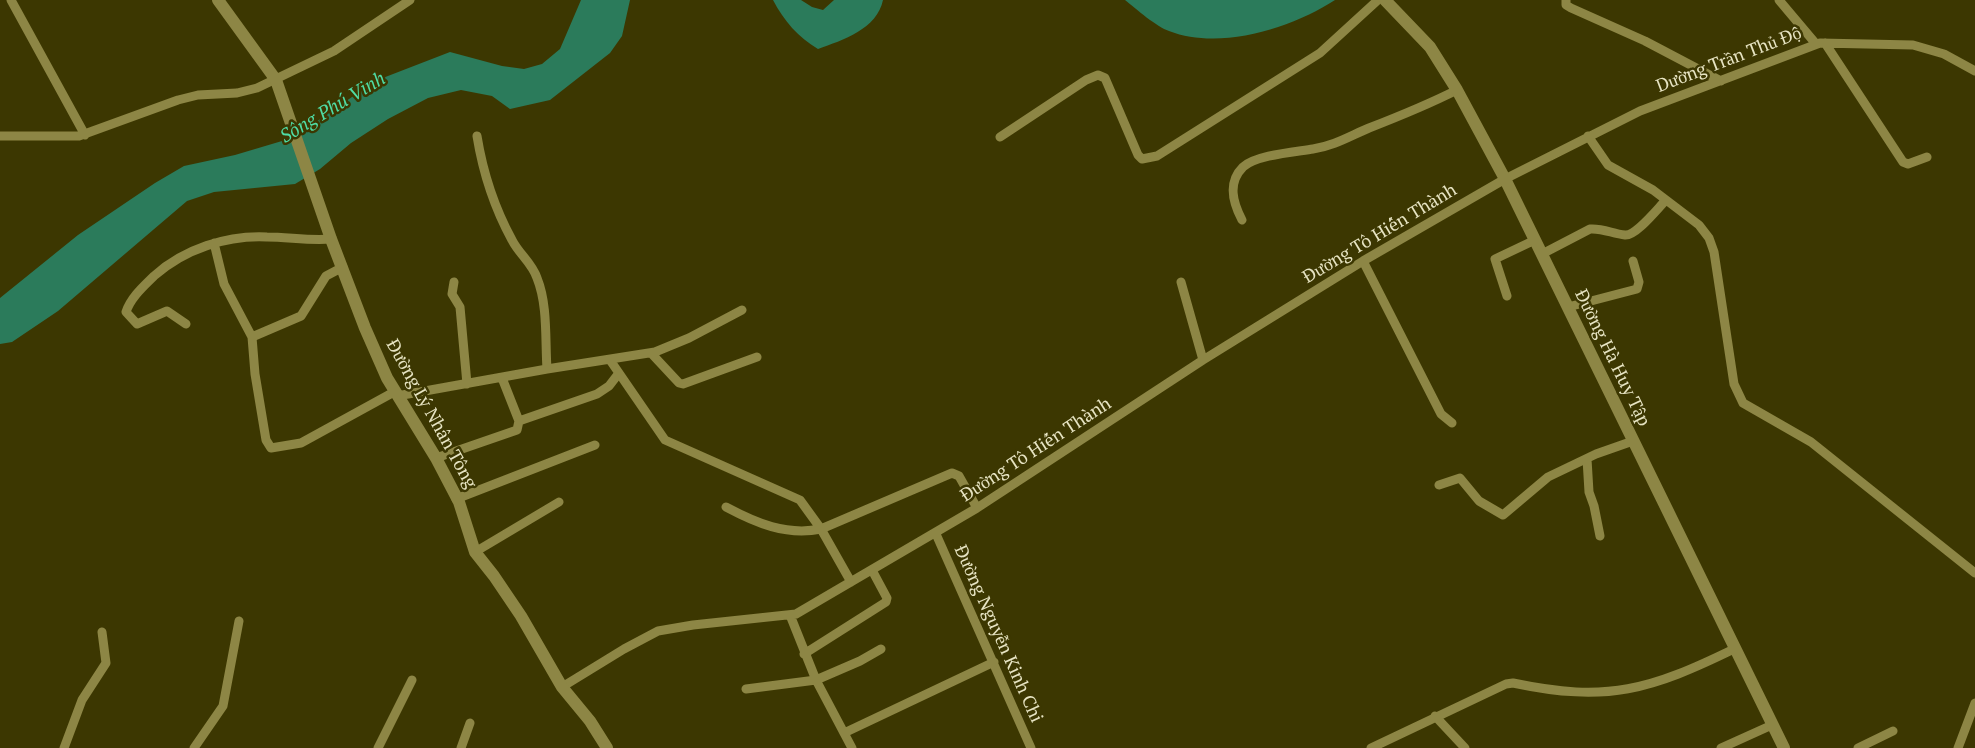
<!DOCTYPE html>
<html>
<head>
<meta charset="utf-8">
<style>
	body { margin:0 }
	canvas { display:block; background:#3c3701 }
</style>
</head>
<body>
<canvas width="1975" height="748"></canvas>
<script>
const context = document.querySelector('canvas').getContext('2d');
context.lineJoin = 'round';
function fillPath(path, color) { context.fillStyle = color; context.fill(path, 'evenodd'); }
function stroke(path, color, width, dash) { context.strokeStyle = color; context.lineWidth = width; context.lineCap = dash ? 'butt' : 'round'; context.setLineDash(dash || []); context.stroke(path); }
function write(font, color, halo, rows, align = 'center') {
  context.font = font + ' "PT Serif",serif'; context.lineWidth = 5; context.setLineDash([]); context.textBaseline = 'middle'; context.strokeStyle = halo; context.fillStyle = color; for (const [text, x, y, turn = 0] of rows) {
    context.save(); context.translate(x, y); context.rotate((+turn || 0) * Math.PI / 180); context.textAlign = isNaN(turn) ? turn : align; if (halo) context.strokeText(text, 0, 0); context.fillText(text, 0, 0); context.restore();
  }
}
fillPath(new Path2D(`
	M581 0H630L622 36 610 53 550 100 510 109 492 96 461 90 428 98 388 119 351 143 320 169 295 184 214 192 187 201 58 311 12 342 0 344V298L78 235 155 183 184 166 235 155 282 141 316 122 375 81 450 52 502 66 524 69 542 64 560 49Z
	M773 0H801L812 7 823 10 834 0H883C877 29 843 40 818 49 798 37 784 21 773 0Z
	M1125 0H1335C1292 28 1220 51 1169 31 1157 27 1136 9 1125 0Z`), '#2b7b5b');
stroke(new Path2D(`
	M11 0 85 135
	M1566 0V5L1571 8 1645 41 1721 81
	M1779 0 1816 44
	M1825 43 1903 162 1908 164 1927 157
	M0 136H79L178 100 198 95 237 93 257 88 334 51 410 0
	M477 136C483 173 494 207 512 240 519 254 532 263 537 278 548 305 545 340 547 369
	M1588 136 1608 165 1653 190 1699 225 1709 238 1714 252 1734 384 1743 403 1811 442 1975 573
	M1000 137 1086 80 1098 75 1105 78 1138 155 1142 159 1157 156 1320 53 1378 0
	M1242 220C1233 203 1227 183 1243 167 1256 155 1295 152 1313 149 1334 146 1350 136 1369 128 1400 116 1427 105 1457 90
	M214 243 224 284 252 337 255 374 266 440 271 448 301 443 394 392
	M1542 254 1590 229C1603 228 1613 234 1625 235 1636 236 1658 208 1666 200
	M1363 261 1441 414 1452 423
	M454 282 452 294 460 307 467 384
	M1181 282 1203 360
	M1507 296 1495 259 1535 240
	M1568 307 1637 289 1639 282 1633 261
	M186 324 167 311 137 324 126 312C131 297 144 286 154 276 184 249 227 235 267 237 288 237 310 241 331 239
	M252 337 301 316 326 276 343 267
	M651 353 679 383 683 384 757 357
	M610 360 665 440 800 500 821 529 851 582
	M397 396 547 369 655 352 689 338 742 310
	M519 421 597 394 609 386 619 373
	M436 458 517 430 519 421 502 378
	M1587 459 1589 492 1594 506 1600 536
	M1439 485 1460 478 1479 501 1503 515 1548 477 1596 454 1633 441
	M456 499 595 445
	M726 507C756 523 786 536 821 529L952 473 959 476 977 508
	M936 534 1031 748
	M475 552 559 502
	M790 615 816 680 852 748
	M804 654 886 602 887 598 872 570
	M562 687 624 649 658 631 693 625 796 614 977 508 1203 360 1363 261 1505 179 1640 111 1820 43 1913 45 1944 54 1975 71
	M746 689 816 680 860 661 881 649
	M1435 716 1465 748
	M844 733 994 662
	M64 748 82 700 106 663 102 632
	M194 748 223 706 239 621
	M378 748 412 680
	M461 748 470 723
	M1371 748 1506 684 1513 683C1608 703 1650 690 1736 648
	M1721 748 1772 725
	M1858 748 1893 731
	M1958 748 1975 703`), '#8d8645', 9);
stroke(new Path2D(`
	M218 0 276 80 331 239 365 328 387 378 436 458 459 502 475 552 494 576 521 616 562 687 590 721 607 748
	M1385 0 1430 47 1457 90 1505 179 1784 748`), '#8d8645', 12);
write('18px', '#e7e4c3', '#3c3701', [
	["Dường Trần Thủ Độ",1729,60,-21],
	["Đường Tô Hiến Thành",1380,234,-31],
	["Đường Hà Huy Tập",1612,358,64],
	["Đường Lý Nhân Tông",431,414,61],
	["Đường Tô Hiến Thành",1036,450,-33],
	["Đường Nguyễn Kinh Chi",998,634,66]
]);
write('italic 19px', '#4fdca5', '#3c3701', [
	["Sông Phú Vinh",333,108,-31]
]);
</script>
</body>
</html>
